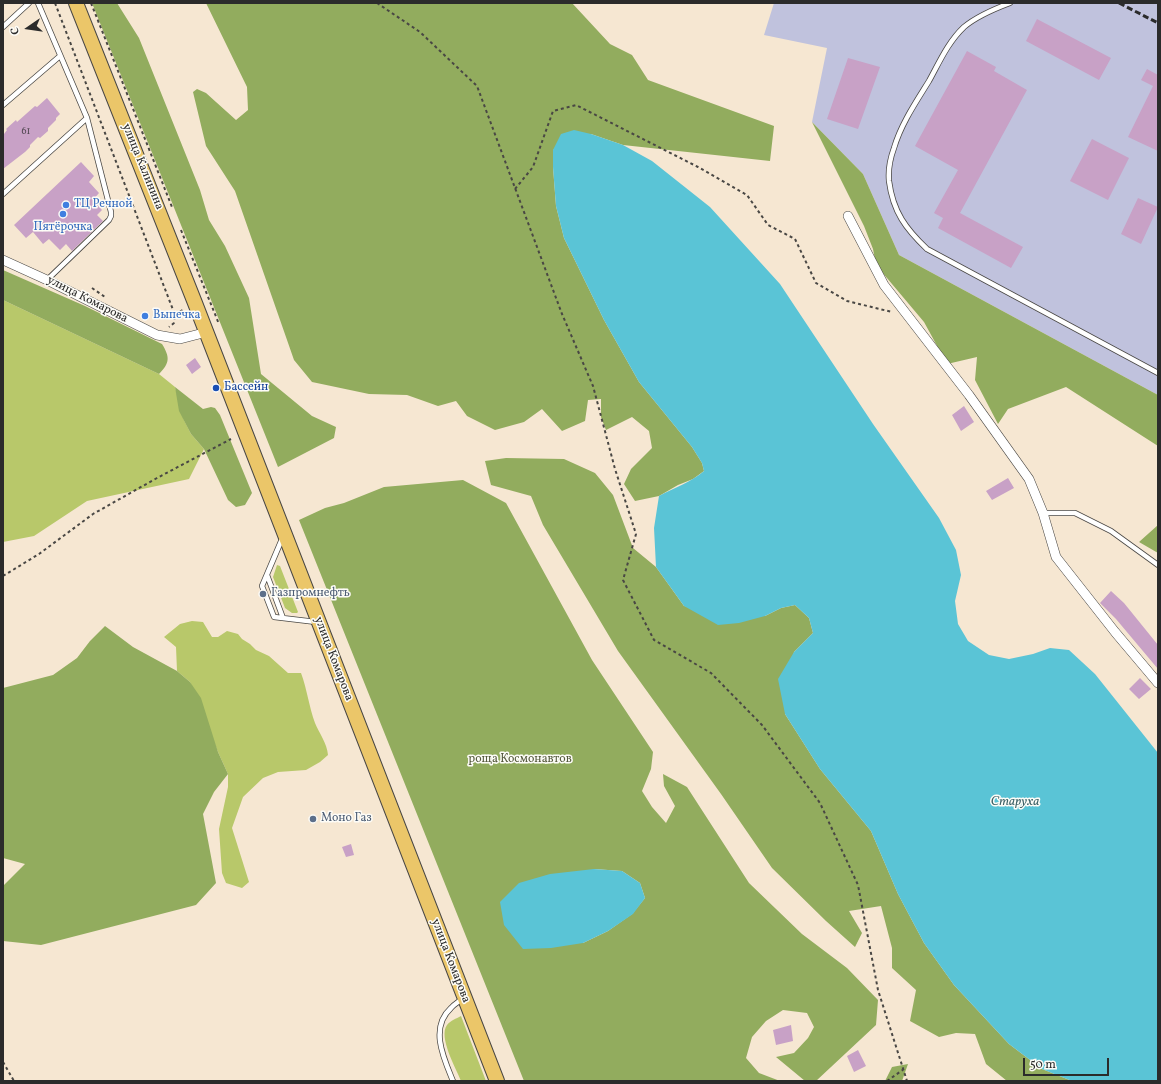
<!DOCTYPE html>
<html>
<head>
<meta charset="utf-8">
<style>
	body { margin:0 }
	#map { position:relative; width:1161px; height:1084px; overflow:hidden; background:#f6e7d2; font-family:Vollkorn,serif }
	canvas { display:block }
	.frame { position:absolute; inset:0; border:4px solid #2b2b2b; pointer-events:none }
	.north { position:absolute; left:8px; top:8px; width:40px; height:40px; -webkit-text-stroke:3px #fdfcf7; paint-order:stroke; rotate:257deg; font-size:11px; font-weight:700; line-height:16px; text-align:center; color:#2b2b2b }
	.north::after { content:''; display:block; margin:auto; width:14px; height:18px; background:#2b2b2b; clip-path:polygon(50% 0,100% 100%,50% 72%,0 100%) }
	.scale { position:absolute; left:1023px; top:1058px; width:86px; height:18px; box-sizing:border-box; border:2px solid #2b2b2b; border-top:0; padding-left:5px; font-size:12px; line-height:14px; white-space:nowrap; color:#2b2b2b; -webkit-text-stroke:3px #fdfcf7; paint-order:stroke }
</style>
</head>
<body>
<div id="map">
<canvas width="1161" height="1084"></canvas>
<div class="frame"></div>
<div class="north">С</div>
<div class="scale">50 m</div>
</div>
<script>
const context = document.querySelector('canvas').getContext('2d');
context.lineJoin = 'round';
function fillPath(path, color) { context.fillStyle = color; context.fill(path, 'evenodd'); }
function stroke(path, color, width, dash) { context.strokeStyle = color; context.lineWidth = width; context.lineCap = dash ? 'butt' : 'round'; context.setLineDash(dash || []); context.stroke(path); }
function write(font, color, halo, rows, align = 'center') {
  context.font = font + ' Vollkorn,serif'; context.lineWidth = 3; context.setLineDash([]); context.textBaseline = 'middle'; context.strokeStyle = halo; context.fillStyle = color; for (const [text, x, y, turn = 0] of rows) {
    context.save(); context.translate(x, y); context.rotate((+turn || 0) * Math.PI / 180); context.textAlign = isNaN(turn) ? turn : align; if (halo) context.strokeText(text, 0, 0); context.fillText(text, 0, 0); context.restore();
  }
}
fillPath(new Path2D(`
	M774 3H1158V395L899 255 863 174 812 122 827 48 764 35Z`), '#c0c2dd');
fillPath(new Path2D(`
	M3 300 159 374 175 387 184 420 191 434 204 449 189 479 87 501 34 536 3 542Z
	M277 565 280 566 298 612 297 613H292L285 608 273 577Z
	M192 621 203 622 212 637H218L227 631 238 634 242 639 250 644 256 650 269 656 288 673H301C307 689 309 707 315 723 319 733 327 743 328 755L320 762 306 770 278 772 263 778 243 797 232 828 249 882 242 888 226 883 222 873 219 829 228 787V774L218 752 190 682 177 671 176 647 164 637 180 624Z
	M461 1016 486 1081H461C456 1068 438 1037 447 1025 451 1020 456 1019 461 1016Z`), '#b8c86a');
fillPath(new Path2D(`
	M92 3H117L139 38 200 190 209 220 225 246 249 298 261 374 312 416 336 427 334 438 278 467Z
	M206 3H572L610 44 632 55 648 80 774 126 770 161 623 145 591 134 553 150V167L556 206 564 238 604 320 639 382 692 447 702 463 704 471 693 479 678 485 659 496 635 501 624 484 631 469 652 448 649 431 632 417 606 430 601 417V399L588 400 585 421 562 431 542 409 524 422 495 430 467 416 456 401 438 406 407 395 369 394 312 382 294 360 235 191 206 146 193 92 197 89 206 93 236 120 248 110 247 87Z
	M812 122 863 174 899 255 1158 395V446L1066 387 1008 409 998 424 975 380 977 357 947 364 924 322 876 265 873 249 864 226Z
	M3 270 85 306 162 344C170 357 170 363 159 374L3 300Z
	M175 387 203 409 211 407 215 408 220 415 252 493 245 505 236 507 228 500 204 449 191 434 179 411Z
	M506 458 564 459 595 473 613 495 633 548 656 567 684 606 765 616 781 608 795 605 809 618 813 633 794 652 785 714 820 769 871 831 898 894 924 943 954 985 1009 1044 1042 1069 1072 1081H1007L986 1064 975 1034 956 1033 939 1037 910 1021 916 990 892 968V948L881 906 849 911 862 933 855 947 826 921 772 868 721 794 618 651 543 525 531 496 491 485 485 461Z
	M463 480 506 503 592 660 653 752 651 769 642 791 652 807 666 823 675 806 664 786 663 774 687 787 749 883 802 934 847 968 878 1000 876 1025 816 1081H805L776 1057 794 1053 808 1038 814 1027 807 1013 783 1010 766 1021 752 1037 746 1058 759 1073 780 1081H524L299 520 325 508 344 503 384 487ZM594 869 622 871 640 883 645 898 632 914 608 931 583 943Z
	M1158 525V553L1139 542Z
	M105 626 133 647 177 671 190 682 201 698 218 752 228 774 214 792 203 814 216 883 196 905 41 945 3 941V886L25 864 3 858V688L53 675 77 658 90 641Z
	M908 1064 902 1081H885L892 1067Z`), '#92ac5e');
fillPath(new Path2D(`
	M574 130 591 134 623 145 652 161 710 207 780 284 873 424 939 518 956 550 961 575 955 601 958 624 968 641 989 655 1009 659 1033 654 1050 648 1069 650 1095 674 1158 753V1081H1072L1042 1069 1009 1044 954 985 924 943 898 894 871 831 820 769 785 714 778 679 794 652 813 633 809 618 795 605 781 608 765 616 739 623 718 625 684 606 656 567 654 528 659 496C674 488 691 482 704 471L702 463 692 447 639 382 604 320 564 238 556 206 553 167V150L561 134Z
	M594 869 622 871 640 883 645 898 633 914 608 931 583 943 551 948 523 949 504 925 500 902 519 883 550 874Z`), '#5ac4d6');
fillPath(new Path2D(`
	M1037 19 1111 58 1099 80 1026 41Z
	M967 51 996 67 994 71 1027 90 960 213 1023 247 1011 268 938 228 943 218 934 213 958 170 915 146Z
	M848 58 880 67 858 129 827 119Z
	M1147 69 1158 75V151L1128 137 1153 86 1141 80Z
	M47 98 60 114 56 118V120L48 128V131L40 138 38 137 30 145V147L25 152 3 169V137L4 134 7 130 6 129 16 120 17 122 35 106 37 107Z
	M1092 139 1129 158 1108 200 1070 181Z
	M81 162 94 176 89 182 99 193 93 200 102 210 97 215 103 221 72 251 66 244 60 250 49 239 43 244 33 232 26 238 14 225Z
	M1138 198 1158 207 1141 244 1121 234Z
	M195 358 201 367 192 374 186 365Z
	M964 406 974 422 961 431 952 415Z
	M1008 478 1014 488 992 500 986 491Z
	M1111 591 1124 603 1158 645V669L1116 619 1100 603Z
	M1140 678 1151 689 1139 699 1129 689Z
	M351 844 354 855 346 857 342 847Z
	M791 1025 793 1041 776 1045 773 1030Z
	M858 1050 866 1066 854 1072 847 1056Z`), '#c8a1c6');
const lane = new Path2D(`
	M38 3 87 118 111 212V216L109 220 47 280
	M1010 3C994 9 977 16 964 27 948 42 939 63 929 81 916 102 901 124 894 148 890 159 888 170 889 181 893 212 906 229 927 249L1158 373
	M3 27 29 3
	M3 105 60 56
	M3 194 87 118
	M1043 513H1075L1111 531 1158 565
	M282 539 262 586 274 617 316 622
	M267 575 283 618
	M453 1081C444 1059 429 1028 451 1008 454 1004 459 1002 463 998`);
const street = new Path2D(`
	M848 216 884 285 969 395 1029 479 1043 513 1056 557 1115 632 1158 683
	M3 260 47 280 157 335 180 339 207 332`);
const primary = new Path2D(`
	M76 3 195 303 497 1081`);
stroke(lane, '#494744', 6);
stroke(street, '#494744', 10);
stroke(primary, '#494744', 16);
stroke(new Path2D(`
	M55 3 175 315 174 323 169 327
	M91 3 172 207
	M377 3 420 32 477 86 562 314 593 386 615 469 636 534 623 580 654 640 711 673 762 725 820 803 858 885 878 990 907 1081
	M515 189 533 167 553 111 576 105 698 167 747 195 768 225 795 239 816 283 847 301 892 312
	M181 230 219 324
	M92 288 105 297
	M175 315 184 309
	M3 576 39 554 93 514 157 478 231 439
	M3 1062 14 1081
	M887 1081 904 1069`), '#494744', 2, [3, 3]);
stroke(lane, '#fff', 4.5);
stroke(street, '#fff', 9);
stroke(primary, '#ebc669', 14);
stroke(new Path2D(`
	M1119 3 1158 23`), '#2b2b2b', 3, [6, 3]);
for (const [x, y, r, color] of [
	[66,205,4,"#3f7fe0"],
	[63,214,4,"#3f7fe0"],
	[145,316,4,"#3f7fe0"],
	[216,388,4,"#1a4fb4"],
	[263,594,4,"#5c6f8a"],
	[313,819,4,"#5c6f8a"]
]) { const dot = new Path2D(); dot.arc(x, y, r, 0, 2 * Math.PI); context.fillStyle = color; context.fill(dot); stroke(dot, '#fdfcf7', 1.5); }
write('10px', '#524852', null, [
	["61",26,132]
]);
write('12px', '#2b2b2b', '#fdfcf7', [
	["улица Калинина",142,167,68],
	["улица Комарова",87,300,27],
	["улица Комарова",333,659,69],
	["улица Комарова",450,961,69]
]);
write('12px', '#366cbe', '#fdfcf7', [
	["ТЦ Речной",74,205],
	["Пятёрочка",63,228,"center"],
	["Выпечка",153,316]
], 'left');
write('12px', '#164399', '#fdfcf7', [
	["Бассейн",224,388]
], 'left');
write('12px', '#4e5e75', '#fdfcf7', [
	["Газпромнефть",271,594],
	["Моно Газ",321,819]
], 'left');
write('12px', '#555a3e', '#fdfcf7', [
	["роща Космонавтов",520,760]
]);
write('italic 13px', '#3b6167', '#fdfcf7', [
	["Старуха",1015,803]
]);
</script>
</body>
</html>
